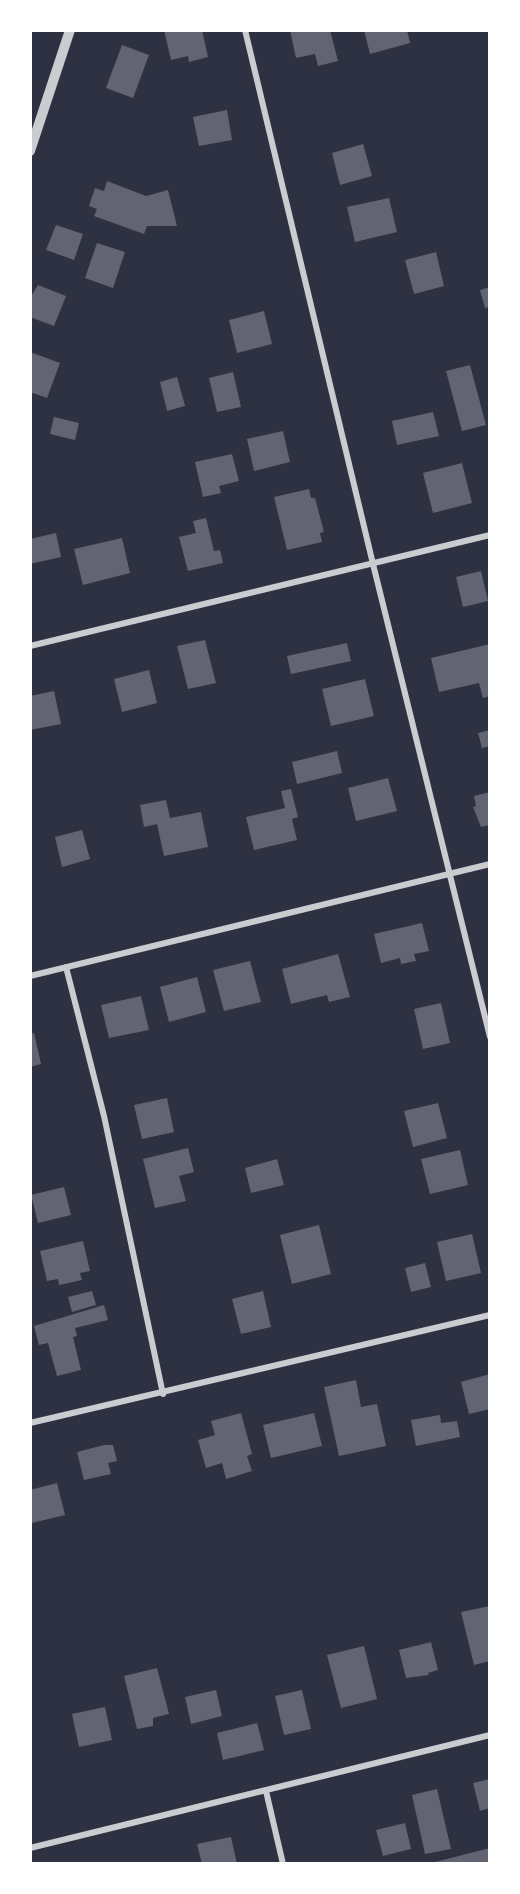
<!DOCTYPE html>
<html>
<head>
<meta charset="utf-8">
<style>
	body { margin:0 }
	#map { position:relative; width:520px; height:1894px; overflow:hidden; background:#2d3142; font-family:"Roboto Serif",serif }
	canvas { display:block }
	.frame { position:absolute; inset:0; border:32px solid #fff; pointer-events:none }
</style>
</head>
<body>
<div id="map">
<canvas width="520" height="1894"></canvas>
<div class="frame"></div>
</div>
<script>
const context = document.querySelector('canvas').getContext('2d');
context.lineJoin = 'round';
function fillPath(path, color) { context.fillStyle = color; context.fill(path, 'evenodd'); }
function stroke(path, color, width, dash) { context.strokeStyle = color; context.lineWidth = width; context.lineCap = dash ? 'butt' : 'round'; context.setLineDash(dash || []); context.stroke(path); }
fillPath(new Path2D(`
	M164 30H202L208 57 189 62 188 56 171 60Z
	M290 30H330L338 61 318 66 315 54 296 58Z
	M364 30H407L410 43 370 54Z
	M122 45 149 55 133 98 106 88Z
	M227 110 232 140 199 146 193 117Z
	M363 144 372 176 340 185 332 153Z
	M107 181 146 196 168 190 177 226H147L144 234 94 216 97 209 89 206 95 188 104 191Z
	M389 198 397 232 355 242 347 207Z
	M56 225 83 234 74 260 46 250Z
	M97 243 125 252 113 288 85 278Z
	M436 252 444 286 414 294 405 260Z
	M38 285 66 296 54 326 30 317V298Z
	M490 287V307L485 308 480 290Z
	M264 311 272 344 237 353 229 320Z
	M30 352 60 363 47 398 30 392Z
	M470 365 486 425 462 431 446 371Z
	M233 372 241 407 217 412 209 378Z
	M177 377 185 406 167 411 160 382Z
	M433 412 439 436 397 445 392 421Z
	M54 417 79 423 75 440 50 434Z
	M283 431 290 462 254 471 247 439Z
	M232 454 239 481 219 486 221 493 203 497 195 462Z
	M462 463 472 503 433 513 423 473Z
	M309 489 311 498H315L324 532 320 533 322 542 287 550 274 497Z
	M206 518 214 551 220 550 223 563 188 571 179 537 196 533 193 521Z
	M56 533 61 557 30 564V539Z
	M122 538 130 573 83 585 74 549Z
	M481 571 488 601 463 607 456 577Z
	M205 640 216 683 188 689 177 646Z
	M347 643 351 661 291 674 287 656Z
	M490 644V696L483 698 479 683 439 692 431 658Z
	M149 670 157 703 122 712 114 679Z
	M365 679 374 716 331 726 322 689Z
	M54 691 61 724 30 730V696Z
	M490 730V746L482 748 478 733Z
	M337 751 342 773 297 784 292 762Z
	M388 778 397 811 356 821 348 788Z
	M291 789 298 817 292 819 297 840 254 850 246 817 285 808 281 791Z
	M490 792V825L481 827 473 807 476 806 474 796Z
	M166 800 170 818 201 812 208 847 164 856 157 824 144 827 140 805Z
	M82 830 90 859 62 867 55 837Z
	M422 923 429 951 414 954 416 961 401 964 400 958 381 963 374 934Z
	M338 954 350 997 329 1002 327 995 291 1004 282 969Z
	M250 961 261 1002 224 1011 213 970Z
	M197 977 206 1012 169 1022 160 987Z
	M141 996 149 1030 109 1038 101 1005Z
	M441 1003 450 1043 423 1049 414 1009Z
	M34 1033 41 1064 30 1067V1034Z
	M167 1098 174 1132 142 1139 134 1105Z
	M438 1103 447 1138 413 1147 404 1111Z
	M188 1148 194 1172 179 1176 186 1201 155 1208 143 1159Z
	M460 1150 468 1185 430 1194 421 1159Z
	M277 1159 284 1185 251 1193 245 1168Z
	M64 1187 71 1215 38 1223 31 1195Z
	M319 1225 331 1274 292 1284 280 1235Z
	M472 1234 481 1273 446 1281 437 1242Z
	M83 1241 90 1271 80 1273 82 1280 59 1285 58 1279 47 1281 40 1251Z
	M425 1263 431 1287 411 1292 405 1268Z
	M92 1291 96 1305 72 1312 68 1297Z
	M263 1291 271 1327 241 1334 232 1299Z
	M104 1305 108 1320 75 1328 77 1336 73 1337 81 1370 57 1376 48 1343 39 1345 34 1326Z
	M490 1374V1409L469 1414 461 1382Z
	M356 1380 361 1407 377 1404 386 1446 339 1456 324 1387Z
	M241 1413 252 1454 247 1456 252 1471 226 1479 222 1463 206 1468 198 1440 215 1435 211 1421Z
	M314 1413 322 1446 271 1458 263 1425Z
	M440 1415 441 1423 457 1421 460 1437 416 1446 411 1420Z
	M104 1445H113L117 1461 108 1463 111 1474 84 1480 77 1452Z
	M57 1483 65 1515 32 1523 30 1490Z
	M490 1606V1661L474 1665 461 1612Z
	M431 1642 438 1670 428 1673 429 1675 406 1678 399 1650Z
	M364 1646 377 1699 341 1708 327 1655Z
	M157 1668 169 1714 153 1718V1726L137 1729 124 1676Z
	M216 1690 222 1716 191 1724 185 1697Z
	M302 1690 311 1729 284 1735 275 1696Z
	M105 1707 112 1740 79 1747 72 1714Z
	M257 1723 264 1750 223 1760 217 1733Z
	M490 1779V1808L480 1811 473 1783Z
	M437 1789 451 1849 425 1854 412 1795Z
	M405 1823 411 1849 383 1856 376 1830Z
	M231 1837 237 1864H202L197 1844Z
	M490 1848V1864H431V1863Z`), '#626471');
stroke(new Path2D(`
	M245 30 373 564 490 1037
	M30 646 490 535
	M66 967 104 1116 163 1394
	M30 976 490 864
	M30 1423 490 1315
	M266 1791 283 1864
	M30 1848 490 1735`), '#caccd0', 6);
stroke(new Path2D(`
	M30 151 70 30`), '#caccd0', 10);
</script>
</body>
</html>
